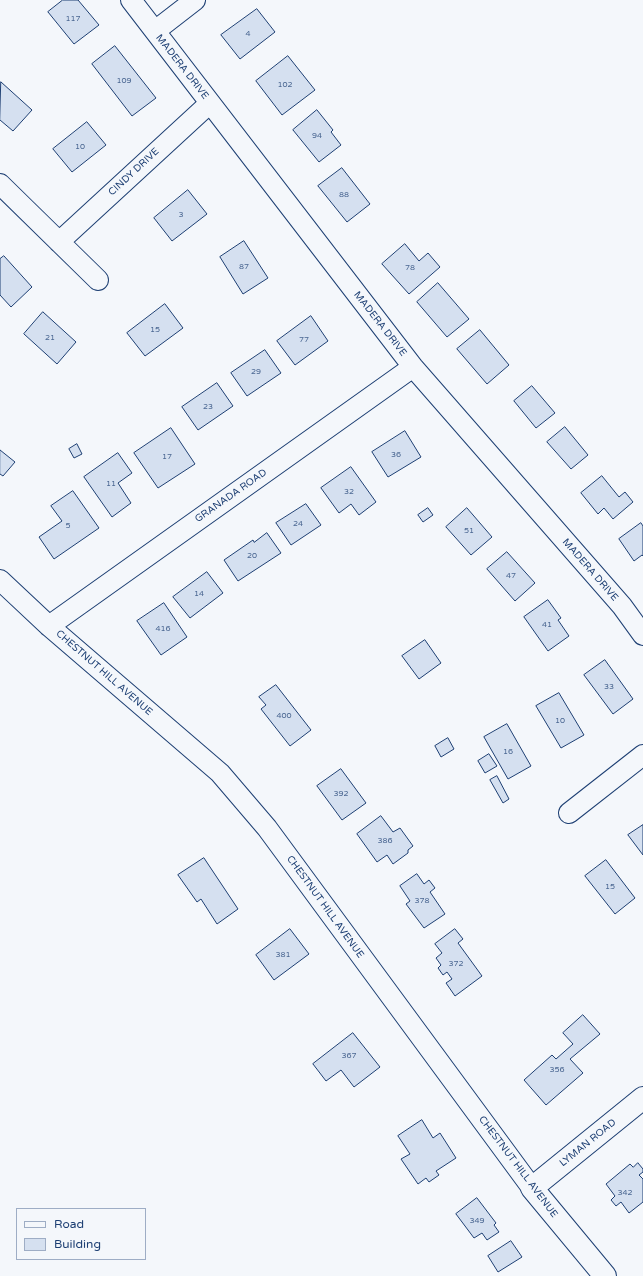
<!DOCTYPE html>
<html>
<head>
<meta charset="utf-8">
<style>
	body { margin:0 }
	#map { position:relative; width:643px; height:1276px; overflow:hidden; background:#f4f7fb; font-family:"Varela Round",sans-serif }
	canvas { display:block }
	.legend { position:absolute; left:16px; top:1208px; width:130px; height:52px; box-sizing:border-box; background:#f4f7fb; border:1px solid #9eadc5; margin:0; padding:5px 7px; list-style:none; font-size:12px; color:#1d3f73 }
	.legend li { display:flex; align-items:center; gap:8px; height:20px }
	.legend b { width:20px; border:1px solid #9eadc5 }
</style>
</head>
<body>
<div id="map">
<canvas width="643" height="1276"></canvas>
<ul class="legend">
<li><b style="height:5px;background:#f4f7fb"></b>Road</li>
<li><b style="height:11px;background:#d5e0f0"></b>Building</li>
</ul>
</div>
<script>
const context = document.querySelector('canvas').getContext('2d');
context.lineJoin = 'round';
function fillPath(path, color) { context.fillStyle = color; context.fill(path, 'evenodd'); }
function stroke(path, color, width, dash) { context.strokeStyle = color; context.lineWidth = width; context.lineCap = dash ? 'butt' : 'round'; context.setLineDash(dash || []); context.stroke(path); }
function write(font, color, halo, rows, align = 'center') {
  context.font = font + ' "Varela Round",sans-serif'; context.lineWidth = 3; context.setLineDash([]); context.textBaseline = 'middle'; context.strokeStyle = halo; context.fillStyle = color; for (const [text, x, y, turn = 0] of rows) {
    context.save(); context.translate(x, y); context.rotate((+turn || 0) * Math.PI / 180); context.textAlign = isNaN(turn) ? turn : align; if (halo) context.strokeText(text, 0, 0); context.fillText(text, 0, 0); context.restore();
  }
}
const building = new Path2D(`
	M63 0H78L99 25 74 44 48 12Z
	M257 9 275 32 240 59 221 35Z
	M115 46 156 98 132 116 92 64Z
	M288 56 315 90 282 115 256 81Z
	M1 82 32 110 13 131 0 120Z
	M317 110 333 130 331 132 341 145 319 162 293 130Z
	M87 122 106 145 72 172 53 149Z
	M342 168 370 204 347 222 318 186Z
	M188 190 207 214 172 241 154 218Z
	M244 241 268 278 243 294 220 257Z
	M405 244 419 261 428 253 440 267 409 294 382 264Z
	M4 256 32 287 11 307 0 295V259Z
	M438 283 469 319 447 337 417 302Z
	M165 304 183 328 145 356 127 333Z
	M43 312 76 342 57 364 24 334Z
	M311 316 328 341 295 365 277 341Z
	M480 330 509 365 487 384 457 349Z
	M265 350 281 373 247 396 231 373Z
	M217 383 233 406 198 430 182 407Z
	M532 386 555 413 536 428 514 401Z
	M565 427 588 455 571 469 547 442Z
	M171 428 195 464 158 488 134 453Z
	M405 431 421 457 388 477 372 452Z
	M77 444 82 454 74 458 69 449Z
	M0 450 15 462 3 476 0 474Z
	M118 453 132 473 118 483 131 503 112 517 84 477Z
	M351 467 376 502 359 515 351 504 339 513 321 488Z
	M602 476 619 497 625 492 633 502 613 519 604 508 598 514 581 493Z
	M73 491 99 528 54 559 39 537 62 521 51 506Z
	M306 504 321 525 291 545 276 523Z
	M428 508 433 515 423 522 418 515Z
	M467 508 492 537 471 555 446 527Z
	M641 523 643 526V556L642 555 634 561 619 539Z
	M267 533 281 553 238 581 224 560 253 540 254 542Z
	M507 552 535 583 515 601 487 569Z
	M207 572 223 593 190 618 173 597Z
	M548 600 561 618 558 620 569 636 548 651 524 617Z
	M164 603 187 637 161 655 137 621Z
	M425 640 441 663 419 679 402 656Z
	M605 660 633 699 613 714 584 675Z
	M276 685 311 730 290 746 261 709 266 705 259 697Z
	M559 693 584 735 561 748 536 706Z
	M507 724 531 766 508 779 484 737Z
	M448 738 454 749 441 757 435 746Z
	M489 754 497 766 485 773 478 761Z
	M341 769 366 803 342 820 317 786Z
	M497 776 509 799 503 803 490 780Z
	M381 816 393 832 400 828 413 846 408 850V853L393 864 387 855 377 862 357 834Z
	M643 825V855L628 835Z
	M204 858 238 909 217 924 201 899 197 902 178 875Z
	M606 860 635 898 615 914 585 876Z
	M417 874 424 884 429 880 435 888 430 892 445 914 424 928 406 904 410 901 400 886Z
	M290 929 309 954 274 980 256 955Z
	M455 929 463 939 458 943 482 976 455 996 446 983 452 979 447 972 443 975 438 968 441 965 436 958 442 953 435 944Z
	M583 1015 600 1034 570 1059 583 1073 546 1105 524 1080 552 1055 556 1059 573 1044 563 1033Z
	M353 1033 380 1067 354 1087 341 1070 326 1081 313 1064Z
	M422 1120 433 1138 440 1133 456 1158 436 1171 439 1175 429 1182 426 1178 418 1184 401 1159 410 1154 398 1136Z
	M638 1163 643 1169V1172L639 1175 643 1179V1202L629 1213 621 1202 616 1206 611 1200 615 1196 606 1184 630 1164 633 1167Z
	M477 1198 496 1223 494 1225 499 1232 487 1240 482 1233 474 1238 456 1214Z
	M511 1241 522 1257 498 1272 488 1256Z`);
fillPath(building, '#d5e0f0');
stroke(building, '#1d3f73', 1);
const street = new Path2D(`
	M131 0 413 367 622 606 643 635
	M155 31 195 0
	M0 184 98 280
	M59 242 210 103
	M0 580 49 626 220 773 267 828 532 1188
	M49 626 413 367
	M569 813 643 755`);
const secondary = new Path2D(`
	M605 1276 532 1188 643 1098`);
stroke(street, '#1d3f73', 22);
stroke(secondary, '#1d3f73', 24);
stroke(street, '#f4f7fb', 20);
stroke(secondary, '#f4f7fb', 22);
write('8px', '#4b6792', null, [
	["117",73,19],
	["4",248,34],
	["109",124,81],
	["102",285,85],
	["94",317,136],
	["10",80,147],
	["88",344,195],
	["3",181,215],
	["87",244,267],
	["78",410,268],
	["15",155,330],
	["21",50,338],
	["77",304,340],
	["29",256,372],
	["23",208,407],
	["36",396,455],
	["17",167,457],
	["11",111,484],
	["32",349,492],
	["24",298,524],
	["5",68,526],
	["51",469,531],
	["20",252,556],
	["47",511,576],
	["14",199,594],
	["41",547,625],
	["416",163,629],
	["33",609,687],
	["400",284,716],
	["10",560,721],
	["16",508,752],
	["392",341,794],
	["386",385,841],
	["15",610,887],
	["378",422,901],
	["381",283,955],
	["372",456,964],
	["367",349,1056],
	["356",557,1070],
	["342",625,1193],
	["349",477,1221]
]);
write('10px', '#1d3f73', '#f4f7fb', [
	["MADERA DRIVE",182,67,52],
	["CINDY DRIVE",134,172,-43],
	["MADERA DRIVE",380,324,52],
	["GRANADA ROAD",231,496,-35],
	["MADERA DRIVE",590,570,49],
	["CHESTNUT HILL AVENUE",104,673,41],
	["CHESTNUT HILL AVENUE",325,907,54],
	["LYMAN ROAD",588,1143,-39],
	["CHESTNUT HILL AVENUE",518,1167,53]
]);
</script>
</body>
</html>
